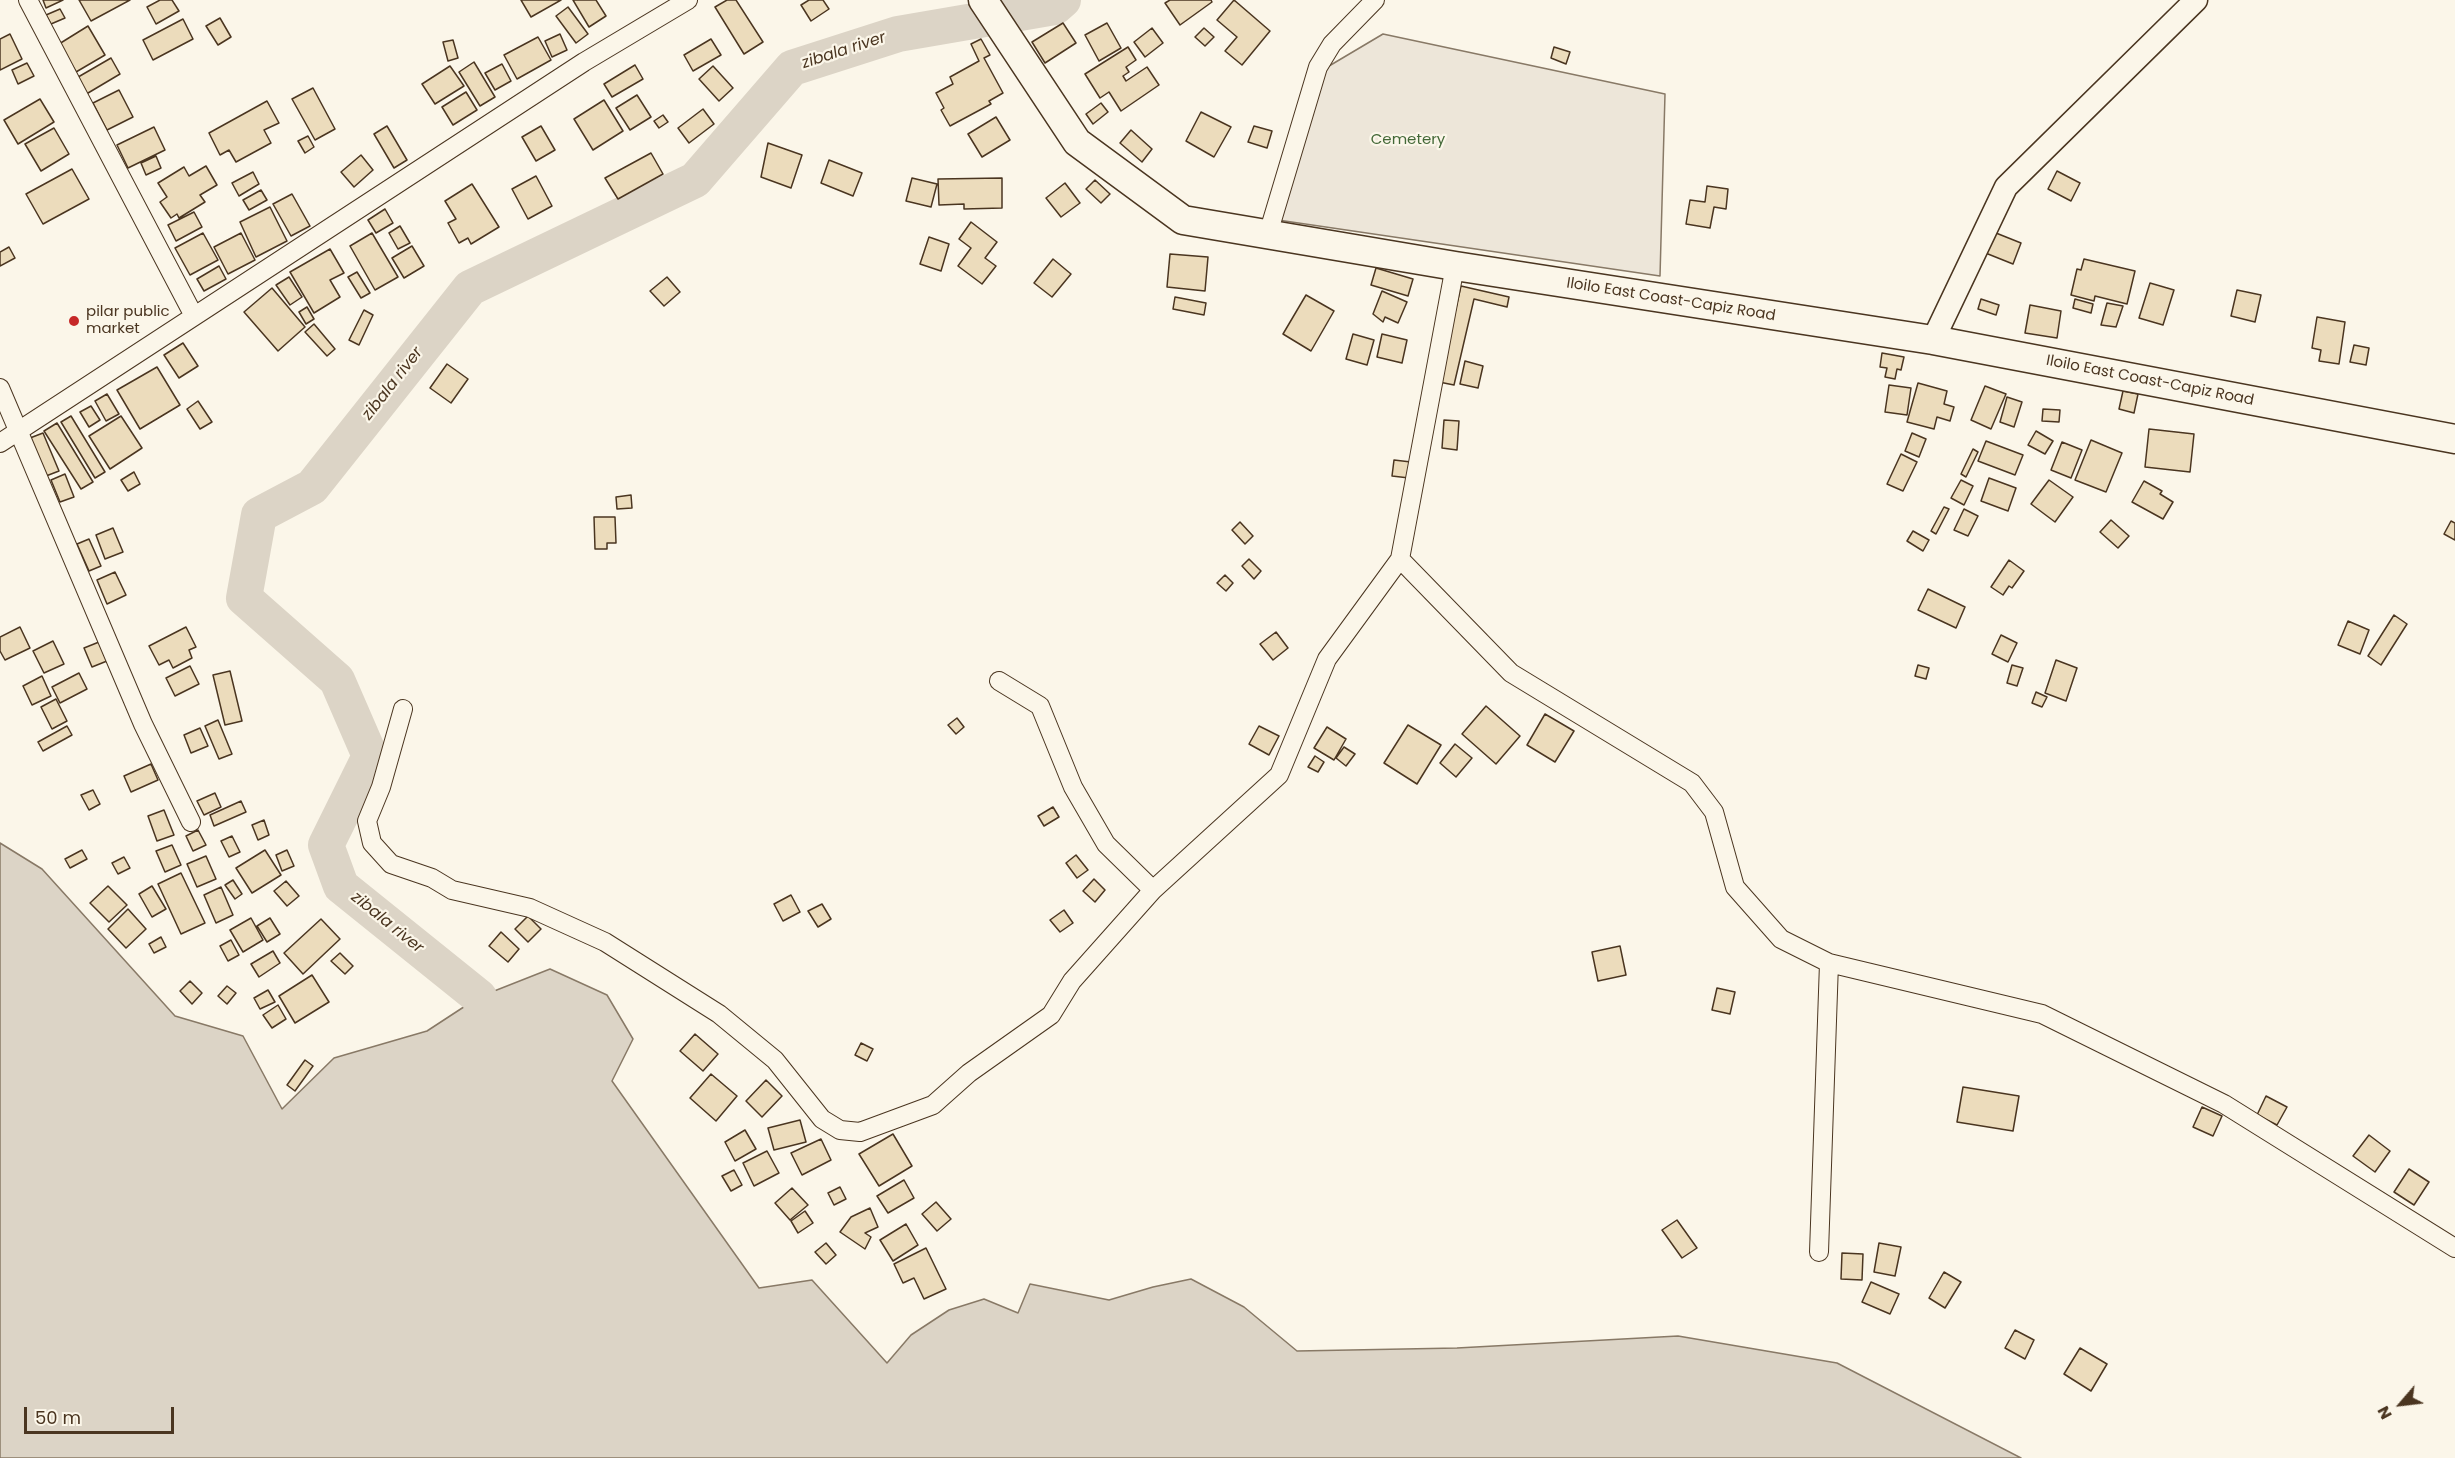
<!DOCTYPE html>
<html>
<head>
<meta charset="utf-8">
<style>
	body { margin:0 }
	#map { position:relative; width:2455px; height:1458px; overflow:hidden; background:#fbf6e9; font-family:Poppins,sans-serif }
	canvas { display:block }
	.north { position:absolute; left:2371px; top:1374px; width:60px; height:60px; -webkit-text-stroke:4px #fbf6e9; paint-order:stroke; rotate:242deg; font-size:16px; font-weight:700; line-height:24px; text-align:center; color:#4a3520 }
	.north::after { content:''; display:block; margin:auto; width:21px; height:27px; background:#4a3520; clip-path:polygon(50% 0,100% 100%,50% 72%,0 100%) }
	.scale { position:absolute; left:24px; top:1407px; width:150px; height:27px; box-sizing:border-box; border:3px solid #4a3520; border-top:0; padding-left:8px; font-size:18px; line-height:21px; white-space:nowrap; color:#4a3520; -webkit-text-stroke:4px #fbf6e9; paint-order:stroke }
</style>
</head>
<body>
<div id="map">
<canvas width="2455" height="1458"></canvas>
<div class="north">N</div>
<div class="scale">50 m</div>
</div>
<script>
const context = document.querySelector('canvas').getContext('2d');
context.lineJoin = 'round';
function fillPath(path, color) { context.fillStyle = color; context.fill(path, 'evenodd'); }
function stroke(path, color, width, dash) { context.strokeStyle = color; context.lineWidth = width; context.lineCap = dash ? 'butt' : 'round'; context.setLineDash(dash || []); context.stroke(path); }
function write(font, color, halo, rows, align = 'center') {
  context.font = font + ' Poppins,sans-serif'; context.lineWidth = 4.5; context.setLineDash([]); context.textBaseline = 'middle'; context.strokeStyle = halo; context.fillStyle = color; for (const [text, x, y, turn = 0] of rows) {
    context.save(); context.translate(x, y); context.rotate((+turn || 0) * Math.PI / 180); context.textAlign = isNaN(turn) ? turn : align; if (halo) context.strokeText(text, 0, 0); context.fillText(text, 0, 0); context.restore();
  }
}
const green = new Path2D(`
	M1383 34 1665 94 1660 276 1278 220 1324 69Z`);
fillPath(green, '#ede6d9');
stroke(green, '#887966', 1.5);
const water = new Path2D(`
	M0 843 42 869 175 1016 243 1036 282 1109 334 1058 427 1031 479 997 550 969 607 995 633 1039 612 1081 759 1288 812 1280 887 1363 911 1335 949 1310 984 1299 1018 1313 1030 1284 1109 1300 1153 1287 1191 1279 1244 1307 1297 1351 1457 1348 1678 1336 1837 1363 2021 1458H0Z`);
fillPath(water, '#dcd4c6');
stroke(water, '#887966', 1.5);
stroke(new Path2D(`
	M479 997 341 886 326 845 370 756 337 680 244 598 259 515 312 487 470 288 695 180 792 68 898 34 1055 7 1063 0`), '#dcd4c6', 36);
const building = new Path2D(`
	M43 0H63L46 8Z
	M79 0H130L91 21Z
	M160 0H172L179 11 156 24 147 7Z
	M521 0H561L531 17Z
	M573 0H596L606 16 589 27Z
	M727 0H736L763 42 744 54 715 7Z
	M809 0H823L829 9 811 21 801 5Z
	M1170 0H1211L1212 2 1180 25 1165 3Z
	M1234 0 1270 31 1242 65 1225 51 1237 37 1217 20Z
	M568 7 588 34 576 43 556 16Z
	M60 9 65 18 51 24 46 15Z
	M220 18 231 37 218 45 206 26Z
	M183 19 193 39 153 60 143 40Z
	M1063 23 1076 43 1045 63 1032 42Z
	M1107 23 1121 48 1099 61 1085 35Z
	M88 26 105 55 76 72 59 44Z
	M1152 28 1163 43 1145 57 1134 42Z
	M1204 28 1214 37 1205 46 1195 37Z
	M10 34 22 59 0 70V39Z
	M560 34 567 50 552 57 545 41Z
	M538 37 551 60 517 79 504 55Z
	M711 39 721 55 693 71 684 55Z
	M981 39 990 55 984 58 1003 93 989 101 991 104 950 126 941 110 944 108 936 93 953 84 950 77 979 61 971 44Z
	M453 40 458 58 448 61 443 42Z
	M1128 47 1136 60 1126 67 1129 72 1123 76 1126 81 1147 67 1159 85 1121 111 1109 92 1100 98 1085 74Z
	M1554 47 1570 52 1566 64 1551 58Z
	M111 58 120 74 83 96 73 80Z
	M474 62 495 97 480 106 459 72Z
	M27 63 34 76 18 84 12 70Z
	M502 64 511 81 495 90 485 73Z
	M635 65 643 79 612 97 604 84Z
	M450 66 464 86 435 104 422 84Z
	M713 66 733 88 719 101 699 79Z
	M313 88 335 129 315 140 292 99Z
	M119 90 133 117 107 130 93 103Z
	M466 92 477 110 453 125 442 107Z
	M637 95 651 117 630 130 616 108Z
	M40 99 54 122 18 144 4 120Z
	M604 100 623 131 593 150 574 119Z
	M267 101 279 123 264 130 271 143 236 162 229 150 220 155 209 133Z
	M1101 103 1108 112 1093 124 1086 114Z
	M703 109 714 124 689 143 678 128Z
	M1201 112 1231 127 1214 157 1186 141Z
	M663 115 668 122 659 128 654 121Z
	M996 117 1010 140 982 157 968 134Z
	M387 126 407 160 394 168 374 134Z
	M541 126 555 150 536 161 522 137Z
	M1254 126 1272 131 1267 148 1248 142Z
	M154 127 165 150 128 168 117 145Z
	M54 128 69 154 41 171 25 144Z
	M1131 130 1152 149 1142 162 1120 143Z
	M308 136 314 147 305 153 298 141Z
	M768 143 802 155 791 188 761 177Z
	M651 153 663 174 618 199 605 178Z
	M361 155 373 170 354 187 341 172Z
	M156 156 161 168 146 175 141 163Z
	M829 160 862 173 853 196 821 183Z
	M206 166 217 185 200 195 205 202 179 218 177 214 171 218 160 202 167 197 158 183 184 167 189 176Z
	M72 169 89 199 43 224 26 194Z
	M2057 171 2080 183 2071 201 2048 189Z
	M253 172 259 184 239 196 232 183Z
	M536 176 552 206 528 219 512 189Z
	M912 178 937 184 931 207 906 201Z
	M1002 178V208L964 209V204L939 205 938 179Z
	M1095 180 1110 194 1101 203 1086 189Z
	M1065 183 1080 203 1061 217 1046 198Z
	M472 184 499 227 471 244 468 238 459 243 448 223 456 219 445 201Z
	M1707 186 1728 189 1726 209 1714 207 1710 228 1686 224 1690 200 1705 202Z
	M261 190 267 200 249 210 243 200Z
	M292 194 310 226 291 236 273 204Z
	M270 207 287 241 256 257 240 222Z
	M385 209 393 223 376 233 368 220Z
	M194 212 202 227 176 241 168 225Z
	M971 222 997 242 985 258 996 266 982 284 958 266 971 248 959 239Z
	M400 226 410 243 398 249 389 233Z
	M1991 231 2021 243 2013 264 1983 252Z
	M203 233 218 260 190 275 175 248Z
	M241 233 255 260 228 274 214 247Z
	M372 233 398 277 375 290 350 246Z
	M929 237 949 244 941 271 920 264Z
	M412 246 424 266 404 278 392 258Z
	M9 247 15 258 0 266V252Z
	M330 249 344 273 330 280 340 297 314 313 290 272Z
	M1170 254 1208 257 1205 291 1167 287Z
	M1053 259 1071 274 1052 297 1034 283Z
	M2084 259 2135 271 2127 304 2095 296 2094 301 2071 295 2077 269 2081 270Z
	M219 266 226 279 204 291 197 279Z
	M1376 268 1413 279 1408 296 1371 285Z
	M357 272 370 293 361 298 348 277Z
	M289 277 302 297 290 305 276 285Z
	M667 277 680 292 664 306 650 291Z
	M2150 283 2174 290 2163 325 2139 318Z
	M1461 286 1509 297 1507 307 1474 299 1454 385 1439 382Z
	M272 288 305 327 278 351 244 312Z
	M2237 290 2261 295 2255 322 2231 316Z
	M1382 291 1407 302 1398 323 1385 317 1383 322 1373 314Z
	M1306 295 1334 311 1311 351 1283 334Z
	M1175 297 1206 303 1204 315 1173 309Z
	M1981 299 1999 305 1996 315 1978 309Z
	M2075 299 2093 304 2091 313 2073 308Z
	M2107 303 2123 306 2116 327 2101 325Z
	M2030 305 2061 311 2057 338 2025 333Z
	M307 307 314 319 306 324 299 312Z
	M364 310 373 315 359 345 349 340Z
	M2317 317 2345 322 2339 364 2319 361 2321 350 2312 348Z
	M314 324 335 349 327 356 305 332Z
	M1353 334 1374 340 1367 365 1346 359Z
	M1382 334 1407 340 1402 363 1377 357Z
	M183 343 198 366 179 378 164 355Z
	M2354 345 2369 348 2366 365 2350 362Z
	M1882 353 1904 357 1901 370 1897 369 1895 379 1885 377 1887 368 1880 367Z
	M1465 361 1483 366 1478 388 1460 384Z
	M447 364 468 379 451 403 430 388Z
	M157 367 180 405 140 429 117 390Z
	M1918 383 1947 391 1944 404 1954 407 1950 421 1937 417 1934 429 1907 422Z
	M1889 385 1911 388 1907 415 1885 412Z
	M1985 386 2006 394 1991 429 1971 420Z
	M2123 391 2138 394 2134 413 2119 409Z
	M107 394 119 414 106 421 95 401Z
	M2007 397 2022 402 2014 427 2000 422Z
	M198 401 212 422 200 429 187 409Z
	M91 406 100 420 89 427 80 412Z
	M2043 409 2060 410 2059 422 2042 421Z
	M71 416 105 472 95 478 61 422Z
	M121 416 142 448 110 469 89 436Z
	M1444 420 1459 421 1457 450 1442 448Z
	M57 423 93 482 81 489 44 431Z
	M2149 429 2194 434 2190 472 2145 467Z
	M2036 431 2053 441 2045 454 2028 445Z
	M43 433 59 471 46 476 30 438Z
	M1912 433 1926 439 1919 457 1905 451Z
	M2091 440 2122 453 2106 492 2075 480Z
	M1986 441 2023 455 2015 475 1978 461Z
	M2062 442 2082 450 2071 478 2051 470Z
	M1973 449 1978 452 1966 477 1961 474Z
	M1901 454 1917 462 1903 491 1887 484Z
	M1394 460 1411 462 1409 478 1392 476Z
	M134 472 140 484 128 491 121 480Z
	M65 474 74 497 60 502 51 480Z
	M1989 478 2016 488 2008 511 1981 501Z
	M1961 480 1973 486 1964 505 1951 498Z
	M2049 480 2073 497 2055 522 2031 504Z
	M2144 481 2162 491 2160 494 2173 502 2163 519 2132 502Z
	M631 495 632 508 617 509 616 497Z
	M1944 507 1949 509 1936 534 1931 531Z
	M1964 509 1978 516 1968 536 1954 530Z
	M594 517H615L616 543H607V549H595Z
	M2111 520 2129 536 2118 548 2100 532Z
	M2451 521 2455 523V540L2444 534Z
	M1240 522 1253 536 1245 544 1232 530Z
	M113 528 123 552 105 559 96 535Z
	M1913 531 1929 540 1923 551 1907 541Z
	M89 539 101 566 89 571 77 544Z
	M1249 559 1261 571 1254 579 1242 566Z
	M2009 560 2024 571 2012 588 2009 586 2003 595 1991 587Z
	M115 572 126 595 107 604 97 580Z
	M1225 575 1233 583 1226 591 1217 583Z
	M1928 589 1965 607 1956 628 1918 610Z
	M2394 615 2407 624 2381 665 2368 656Z
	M2348 621 2369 630 2360 654 2338 645Z
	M20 627 30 648 5 660 0 651V637Z
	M186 627 196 647 189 650 192 658 173 668 169 660 159 665 149 646Z
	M1276 632 1288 648 1273 660 1260 644Z
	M2001 635 2017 643 2008 662 1992 654Z
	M53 641 64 664 44 673 33 651Z
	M99 642 107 661 92 667 84 648Z
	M2056 660 2077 668 2066 701 2045 693Z
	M1918 665 1929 668 1926 679 1915 676Z
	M2012 665 2023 668 2017 686 2007 683Z
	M190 666 199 684 175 696 166 678Z
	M230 671 242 721 225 725 213 675Z
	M79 673 87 689 60 703 52 687Z
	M42 676 51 696 32 705 23 686Z
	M2036 692 2047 697 2042 707 2032 703Z
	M56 699 67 721 52 729 41 707Z
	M1486 706 1520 736 1496 764 1462 734Z
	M1545 714 1574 731 1555 762 1527 745Z
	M957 718 964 727 956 734 948 725Z
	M218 720 232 754 219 759 205 726Z
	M1408 725 1441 745 1417 784 1384 763Z
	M67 726 72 735 43 751 38 742Z
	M1259 726 1279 736 1269 755 1249 744Z
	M1327 727 1346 739 1334 760 1314 748Z
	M200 728 208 746 191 753 184 735Z
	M1455 744 1472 758 1456 777 1440 763Z
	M1344 747 1355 754 1346 766 1336 758Z
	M1315 756 1324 762 1318 772 1308 767Z
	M151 764 158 780 131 792 124 776Z
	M93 790 100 804 89 810 81 795Z
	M215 793 221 807 204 815 197 801Z
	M241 801 246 812 214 826 210 815Z
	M1053 807 1059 817 1044 826 1038 816Z
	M164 810 174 835 157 841 148 816Z
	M264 820 269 835 258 840 252 825Z
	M198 830 206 845 193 851 186 836Z
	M232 836 240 852 229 857 221 841Z
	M172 845 181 865 165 872 156 851Z
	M82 850 87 859 70 868 65 859Z
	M265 850 281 875 252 893 236 868Z
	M287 850 294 866 282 871 276 855Z
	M1076 855 1088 870 1077 878 1066 863Z
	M206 856 216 879 197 887 187 864Z
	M124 857 130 868 118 874 112 863Z
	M181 873 205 923 181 934 158 884Z
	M1094 879 1105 890 1095 902 1083 891Z
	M233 880 242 894 235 899 225 885Z
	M286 881 299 896 287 906 274 891Z
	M108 886 127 905 109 922 90 903Z
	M152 886 166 909 152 917 139 894Z
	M221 887 233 915 216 923 204 895Z
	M791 895 800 912 783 921 774 904Z
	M822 904 831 919 818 927 808 911Z
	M128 909 146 929 126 948 108 929Z
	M1064 910 1073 923 1060 932 1050 920Z
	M528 916 541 929 528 942 515 929Z
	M251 918 263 940 243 952 230 930Z
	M270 918 280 934 267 942 257 926Z
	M321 919 340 939 303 974 284 953Z
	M501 932 519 949 508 962 489 946Z
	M161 937 166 947 154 953 149 944Z
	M231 940 239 955 228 961 220 946Z
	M1620 946 1626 975 1598 981 1592 952Z
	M273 951 280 963 259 977 251 964Z
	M340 953 353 966 345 974 331 961Z
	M312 975 329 1002 295 1023 279 996Z
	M190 981 202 993 192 1004 180 991Z
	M227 986 236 993 227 1004 218 996Z
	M1717 988 1735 992 1730 1014 1712 1010Z
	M268 990 275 1002 260 1009 254 998Z
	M278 1005 286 1019 272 1028 263 1015Z
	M695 1034 718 1054 703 1071 680 1051Z
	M861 1043 873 1049 867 1061 855 1055Z
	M305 1060 313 1066 295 1091 287 1085Z
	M711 1074 737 1096 716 1121 690 1098Z
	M766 1080 782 1096 762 1117 746 1101Z
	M1963 1087 2019 1096 2013 1131 1957 1122Z
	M2266 1096 2287 1107 2277 1125 2257 1115Z
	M2202 1107 2222 1116 2213 1136 2193 1127Z
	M800 1120 806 1142 774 1150 768 1128Z
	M745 1130 756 1149 735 1161 725 1142Z
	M893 1134 912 1166 879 1186 859 1154Z
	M2369 1135 2390 1151 2375 1172 2353 1156Z
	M821 1139 831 1160 802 1175 791 1153Z
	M767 1151 779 1173 754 1186 743 1163Z
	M2409 1169 2429 1182 2414 1205 2394 1192Z
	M734 1170 742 1185 731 1191 722 1176Z
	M904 1180 914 1198 888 1213 877 1196Z
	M840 1187 846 1199 834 1205 828 1193Z
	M792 1188 808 1205 790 1220 775 1203Z
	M936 1202 951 1219 937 1231 922 1214Z
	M870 1208 878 1227 865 1233 871 1237 865 1249 840 1232 851 1217Z
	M805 1211 813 1223 798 1233 791 1221Z
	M1677 1220 1697 1248 1682 1258 1662 1230Z
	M906 1224 918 1245 893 1261 880 1240Z
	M826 1243 836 1255 826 1264 815 1252Z
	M1879 1243 1901 1247 1895 1276 1874 1272Z
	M926 1248 946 1289 924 1299 914 1278 903 1283 894 1264Z
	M1842 1253 1863 1254 1862 1280 1841 1279Z
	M1944 1272 1961 1282 1945 1308 1929 1298Z
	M1871 1282 1899 1294 1890 1314 1862 1302Z
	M2015 1330 2034 1340 2025 1359 2005 1348Z
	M2080 1348 2107 1364 2091 1391 2064 1374Z`);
fillPath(building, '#ecdcbc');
stroke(building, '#4a3520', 1.5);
const minor = new Path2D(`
	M28 0 194 316
	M1268 234 1318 67 1332 44 1375 0
	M1455 266 1400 559 1511 673 1692 783 1714 812 1735 887 1781 939 1829 963 2042 1014 2224 1104 2455 1248
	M0 388 143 724 191 822
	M0 443 584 62 688 0
	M999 681 1040 706 1073 787 1106 844 1153 890
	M403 709 381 787 367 821 372 843 391 864 432 878 452 890 530 908 605 942 719 1014 775 1060 822 1119 840 1130 860 1132 933 1105 969 1073 1051 1015 1072 981 1153 890 1279 775 1327 659 1400 559
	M1819 1252 1829 963`);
const tertiary = new Path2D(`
	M1933 340 2006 187 2196 0`);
const primary = new Path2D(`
	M983 0 1077 142 1183 220 1455 266 1933 340 2455 439`);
stroke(minor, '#4a3520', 20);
stroke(tertiary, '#4a3520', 25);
stroke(primary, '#4a3520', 31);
stroke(minor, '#fbf6e9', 18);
stroke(tertiary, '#fbf6e9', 22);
stroke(primary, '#fbf6e9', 28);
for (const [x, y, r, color] of [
	[74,321,6,"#c62828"]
]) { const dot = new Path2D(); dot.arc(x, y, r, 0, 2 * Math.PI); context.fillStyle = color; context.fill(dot); stroke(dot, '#fbf6e9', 2); }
write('15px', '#436837', '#fbf6e9', [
	["Cemetery",1408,140]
]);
write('15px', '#4a3520', '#fbf6e9', [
	["Iloilo East Coast-Capiz Road",1671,300,9],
	["Iloilo East Coast-Capiz Road",2150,381,11]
]);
write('15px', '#4a3520', '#fbf6e9', [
	["pilar public",86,312],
	["market",86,329]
], 'left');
write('italic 16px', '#4a3520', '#fbf6e9', [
	["zibala river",844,51,-18],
	["zibala river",393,384,-52],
	["zibala river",387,923,39]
]);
</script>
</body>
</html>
